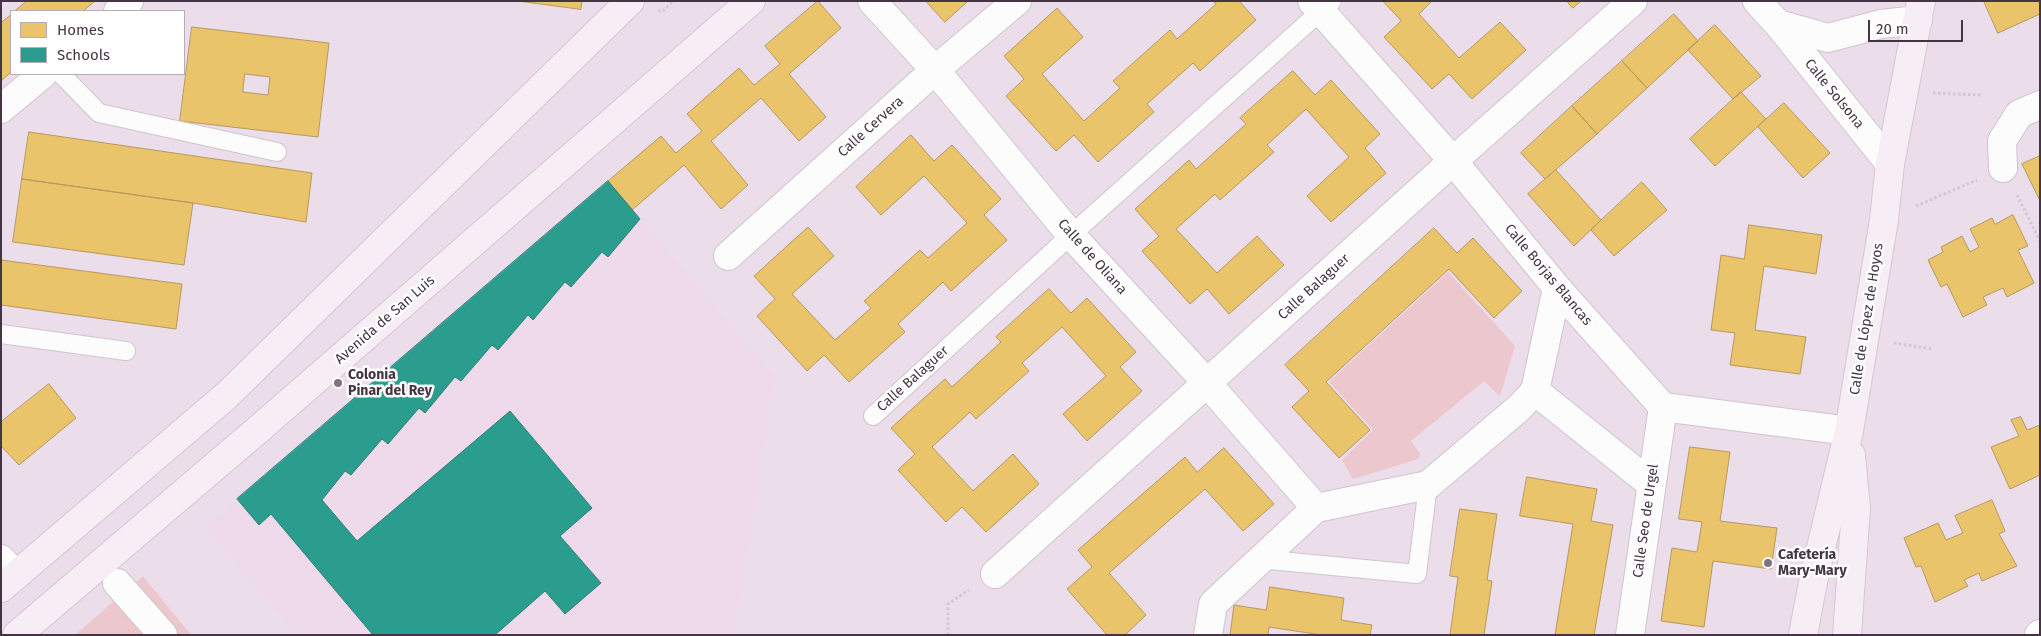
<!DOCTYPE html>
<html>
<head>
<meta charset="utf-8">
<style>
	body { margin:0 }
	#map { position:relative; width:2041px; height:636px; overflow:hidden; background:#f0e8ef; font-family:"Fira Sans",sans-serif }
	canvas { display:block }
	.frame { position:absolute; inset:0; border:2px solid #453444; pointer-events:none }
	.legend { position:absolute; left:10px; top:10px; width:175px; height:65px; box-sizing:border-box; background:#fff; border:1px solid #b5aeb4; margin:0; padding:6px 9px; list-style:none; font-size:15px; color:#453444 }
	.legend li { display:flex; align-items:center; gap:10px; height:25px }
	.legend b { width:25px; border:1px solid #b5aeb4 }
	.scale { position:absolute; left:1868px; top:20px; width:95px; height:22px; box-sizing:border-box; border:2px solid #453444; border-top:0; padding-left:6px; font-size:15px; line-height:18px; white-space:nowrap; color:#453444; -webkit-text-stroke:4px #fff; paint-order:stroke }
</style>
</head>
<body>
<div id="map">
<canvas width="2041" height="636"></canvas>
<div class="frame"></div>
<ul class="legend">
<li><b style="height:14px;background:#e9c46a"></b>Homes</li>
<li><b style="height:14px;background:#2a9d8f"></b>Schools</li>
</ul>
<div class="scale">20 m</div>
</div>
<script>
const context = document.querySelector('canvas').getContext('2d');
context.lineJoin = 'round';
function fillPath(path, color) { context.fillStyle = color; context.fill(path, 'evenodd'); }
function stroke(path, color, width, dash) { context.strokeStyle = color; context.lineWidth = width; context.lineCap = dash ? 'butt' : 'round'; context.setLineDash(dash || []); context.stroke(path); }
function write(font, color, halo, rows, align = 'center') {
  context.font = font + ' "Fira Sans",sans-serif'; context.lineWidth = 5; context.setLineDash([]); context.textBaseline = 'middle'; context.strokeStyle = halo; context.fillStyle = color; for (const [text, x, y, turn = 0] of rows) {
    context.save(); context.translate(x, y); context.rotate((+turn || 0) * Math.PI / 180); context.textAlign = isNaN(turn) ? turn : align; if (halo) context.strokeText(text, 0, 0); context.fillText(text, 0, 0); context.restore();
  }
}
fillPath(new Path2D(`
	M1 1H2040V635H1ZM11 11H184V74H11Z`), '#ecddea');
fillPath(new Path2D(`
	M608 181 775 376 735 635H296L205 528Z`), '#eedaeb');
fillPath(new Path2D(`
	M1448 272 1515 346 1500 396 1484 381 1411 441 1420 454 1418 459 1353 479 1342 460 1373 430 1329 382Z
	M143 576 191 635H75Z`), '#ecc7cd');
const homes = new Path2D(`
	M27 1H95L83 11H15Z
	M518 1H582L581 9Z
	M818 1 841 28 789 74 826 117 799 141 761 98 711 141 748 185 721 209 684 165 632 210 608 181 661 136 676 153 702 131 687 114 739 68 754 85 780 64 765 46Z
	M926 1H968L945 22Z
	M1213 1H1239L1256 20 1200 71 1193 63 1147 104 1154 112 1098 162 1074 135 1056 151 1006 96 1024 79 1004 56 1057 8 1083 37 1042 74 1084 121 1120 88 1113 81 1170 30 1177 39 1216 4Z
	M1383 1H1432L1419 14 1459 58 1500 22 1526 50 1472 99 1449 74 1432 89 1384 37 1401 21Z
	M1567 1H1581L1573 8Z
	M1984 1H2040V14L1998 33Z
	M1674 14 1698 41 1647 88 1622 61Z
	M11 15V72L1 81V23Z
	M1715 25 1761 76 1733 99 1688 50Z
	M192 27 329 43 318 137 180 121ZM245 74 270 77 268 95 243 92Z
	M1622 61 1647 88 1597 134 1572 106Z
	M1293 71 1315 95 1331 80 1380 134 1365 148 1386 173 1331 222 1307 196 1349 157 1306 109 1267 145 1274 152 1220 200 1215 194 1176 229 1217 273 1257 236 1284 265 1229 314 1207 289 1190 304 1142 251 1159 236 1135 209 1189 160 1196 169 1246 124 1240 118Z
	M1741 92 1766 119 1715 166 1690 139Z
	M1784 103 1830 153 1803 178 1758 127Z
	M1572 106 1597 134 1545 179 1521 153Z
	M29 132 312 173 306 222 193 203 22 179Z
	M911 135 934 161 952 145 1001 199 984 215 1007 240 951 291 943 282 898 324 905 332 849 382 824 355 807 371 757 316 775 299 754 276 808 227 834 256 792 294 835 340 871 308 864 301 920 250 928 258 967 223 924 176 881 215 856 187Z
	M2040 156V201L2022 164Z
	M1556 170 1601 220 1574 246 1528 194Z
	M22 179 193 203 184 265 13 242Z
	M1642 182 1667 210 1614 256 1591 230Z
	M2013 215 2028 246 2018 250 2034 283 2007 297 2003 288 1983 297 1987 305 1963 317 1947 284 1941 287 1928 260 1943 252 1941 247 1962 236 1970 252 1979 247 1970 229 1992 218 1995 224Z
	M1749 225 1822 235 1816 274 1764 266 1755 330 1806 337 1800 374 1730 365 1735 333 1711 330 1721 255 1744 259Z
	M1434 228 1457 253 1473 238 1522 291 1494 318 1449 269 1326 382 1370 430 1339 458 1292 407 1309 391 1285 365Z
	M1 260 182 284 176 329 1 305Z
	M1049 289 1071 313 1087 298 1136 352 1120 367 1142 391 1087 441 1063 414 1106 376 1062 327 1022 363 1029 371 976 419 970 412 932 447 973 491 1013 454 1039 484 986 532 962 507 946 522 898 470 915 454 891 428 945 379 952 387 1001 342 996 337Z
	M49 384 76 418 19 465 1 446V422Z
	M2021 417 2027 430 2040 425V475L2010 489 1991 447 2019 436 2011 420Z
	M1690 447 1730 452 1720 521 1777 528 1771 569 1713 561 1704 627 1661 621 1672 548 1697 552 1702 522 1679 519Z
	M1224 448 1274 504 1243 531 1205 489 1109 573 1146 615 1125 635H1107L1067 589 1092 567 1078 550 1185 457 1197 472Z
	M1527 477 1597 489 1591 521 1613 525 1594 635H1555L1573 524 1520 516Z
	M1992 500 2005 531 1999 534 2017 566 1982 581 1979 573 1964 580 1968 586 1935 602 1921 566 1916 567 1904 538 1938 523 1946 540 1963 533 1955 516Z
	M1460 509 1497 514 1487 580 1492 581 1484 635H1450L1458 577 1450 576Z
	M1270 587 1344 598 1341 620 1372 625 1370 635H1322L1269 627 1268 635H1230L1234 605 1266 610Z`);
fillPath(homes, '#e9c46a');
stroke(homes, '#b8995f', 1);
const schools = new Path2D(`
	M608 181 640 219 608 257 602 252 571 287 565 282 533 320 528 315 498 350 492 345 461 381 455 377 425 413 419 408 388 444 382 439 351 475 345 471 322 500 357 541 510 411 592 508 560 536 601 583 565 614 545 591 495 635H373L271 514 259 525 237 499Z`);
fillPath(schools, '#2a9d8f');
stroke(schools, '#327e78', 1);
const lane = new Path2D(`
	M61 74 99 113 277 152
	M1 334 126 351
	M873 416 1071 235 1332 1
	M1259 559 1417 574 1428 485`);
const street = new Path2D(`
	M872 1 935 70 1071 235 1207 383 1316 508
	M1312 1 1453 161 1557 288 1663 407 1849 431
	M1757 1 1778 24 1890 164
	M118 11 129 1
	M1778 24 1828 38 1881 24 1918 20
	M1 109 43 74
	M2003 168 2002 141 2019 114 2040 105
	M728 256 935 70 1017 1
	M1535 391 1651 484
	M1535 391 1557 288
	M1 559 16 575
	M995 574 1453 161 1633 1
	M117 583 163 635
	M1208 635 1213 604 1316 508 1428 485 1519 408 1535 391
	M1630 635 1663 407
	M2039 635 2040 634`);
const secondary = new Path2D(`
	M1 588 226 396 630 1
	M17 635 260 428 751 1
	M1803 635 1814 577 1849 431 1884 220 1890 164 1921 1
	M1847 635 1856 508 1851 455`);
stroke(lane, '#cec5cd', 20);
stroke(street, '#cec5cd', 30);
stroke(secondary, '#d7c6d4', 30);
stroke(new Path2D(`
	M658 11H663L673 1
	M1933 93 1983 95
	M2017 195 2040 241
	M1916 206 1977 180
	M1894 343 1933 349
	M948 635V604L969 590`), '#d1c9d0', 3, [2.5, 2.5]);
stroke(lane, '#fdfcfd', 18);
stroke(street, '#fdfcfd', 28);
stroke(secondary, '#f6eef4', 28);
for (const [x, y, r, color] of [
	[338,383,5,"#817380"],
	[1768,563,5,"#817380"]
]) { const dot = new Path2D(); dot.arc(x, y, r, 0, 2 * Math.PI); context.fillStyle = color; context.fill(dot); stroke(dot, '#fff', 2); }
write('14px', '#453444', '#fff', [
	["Calle Solsona",1834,94,51],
	["Calle Cervera",871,127,-42],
	["Calle de Oliana",1092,257,48],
	["Calle Borjas Blancas",1548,275,50],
	["Calle Balaguer",1314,287,-42],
	["Calle de López de Hoyos",1867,319,-81],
	["Avenida de San Luis",385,320,-41],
	["Calle Balaguer",913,379,-42],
	["Calle Seo de Urgel",1646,521,-82]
]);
write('bold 14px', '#453444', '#fff', [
	["Colonia",348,375],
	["Pinar del Rey",348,391],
	["Cafetería",1778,555],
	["Mary-Mary",1778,571]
], 'left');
</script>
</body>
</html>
